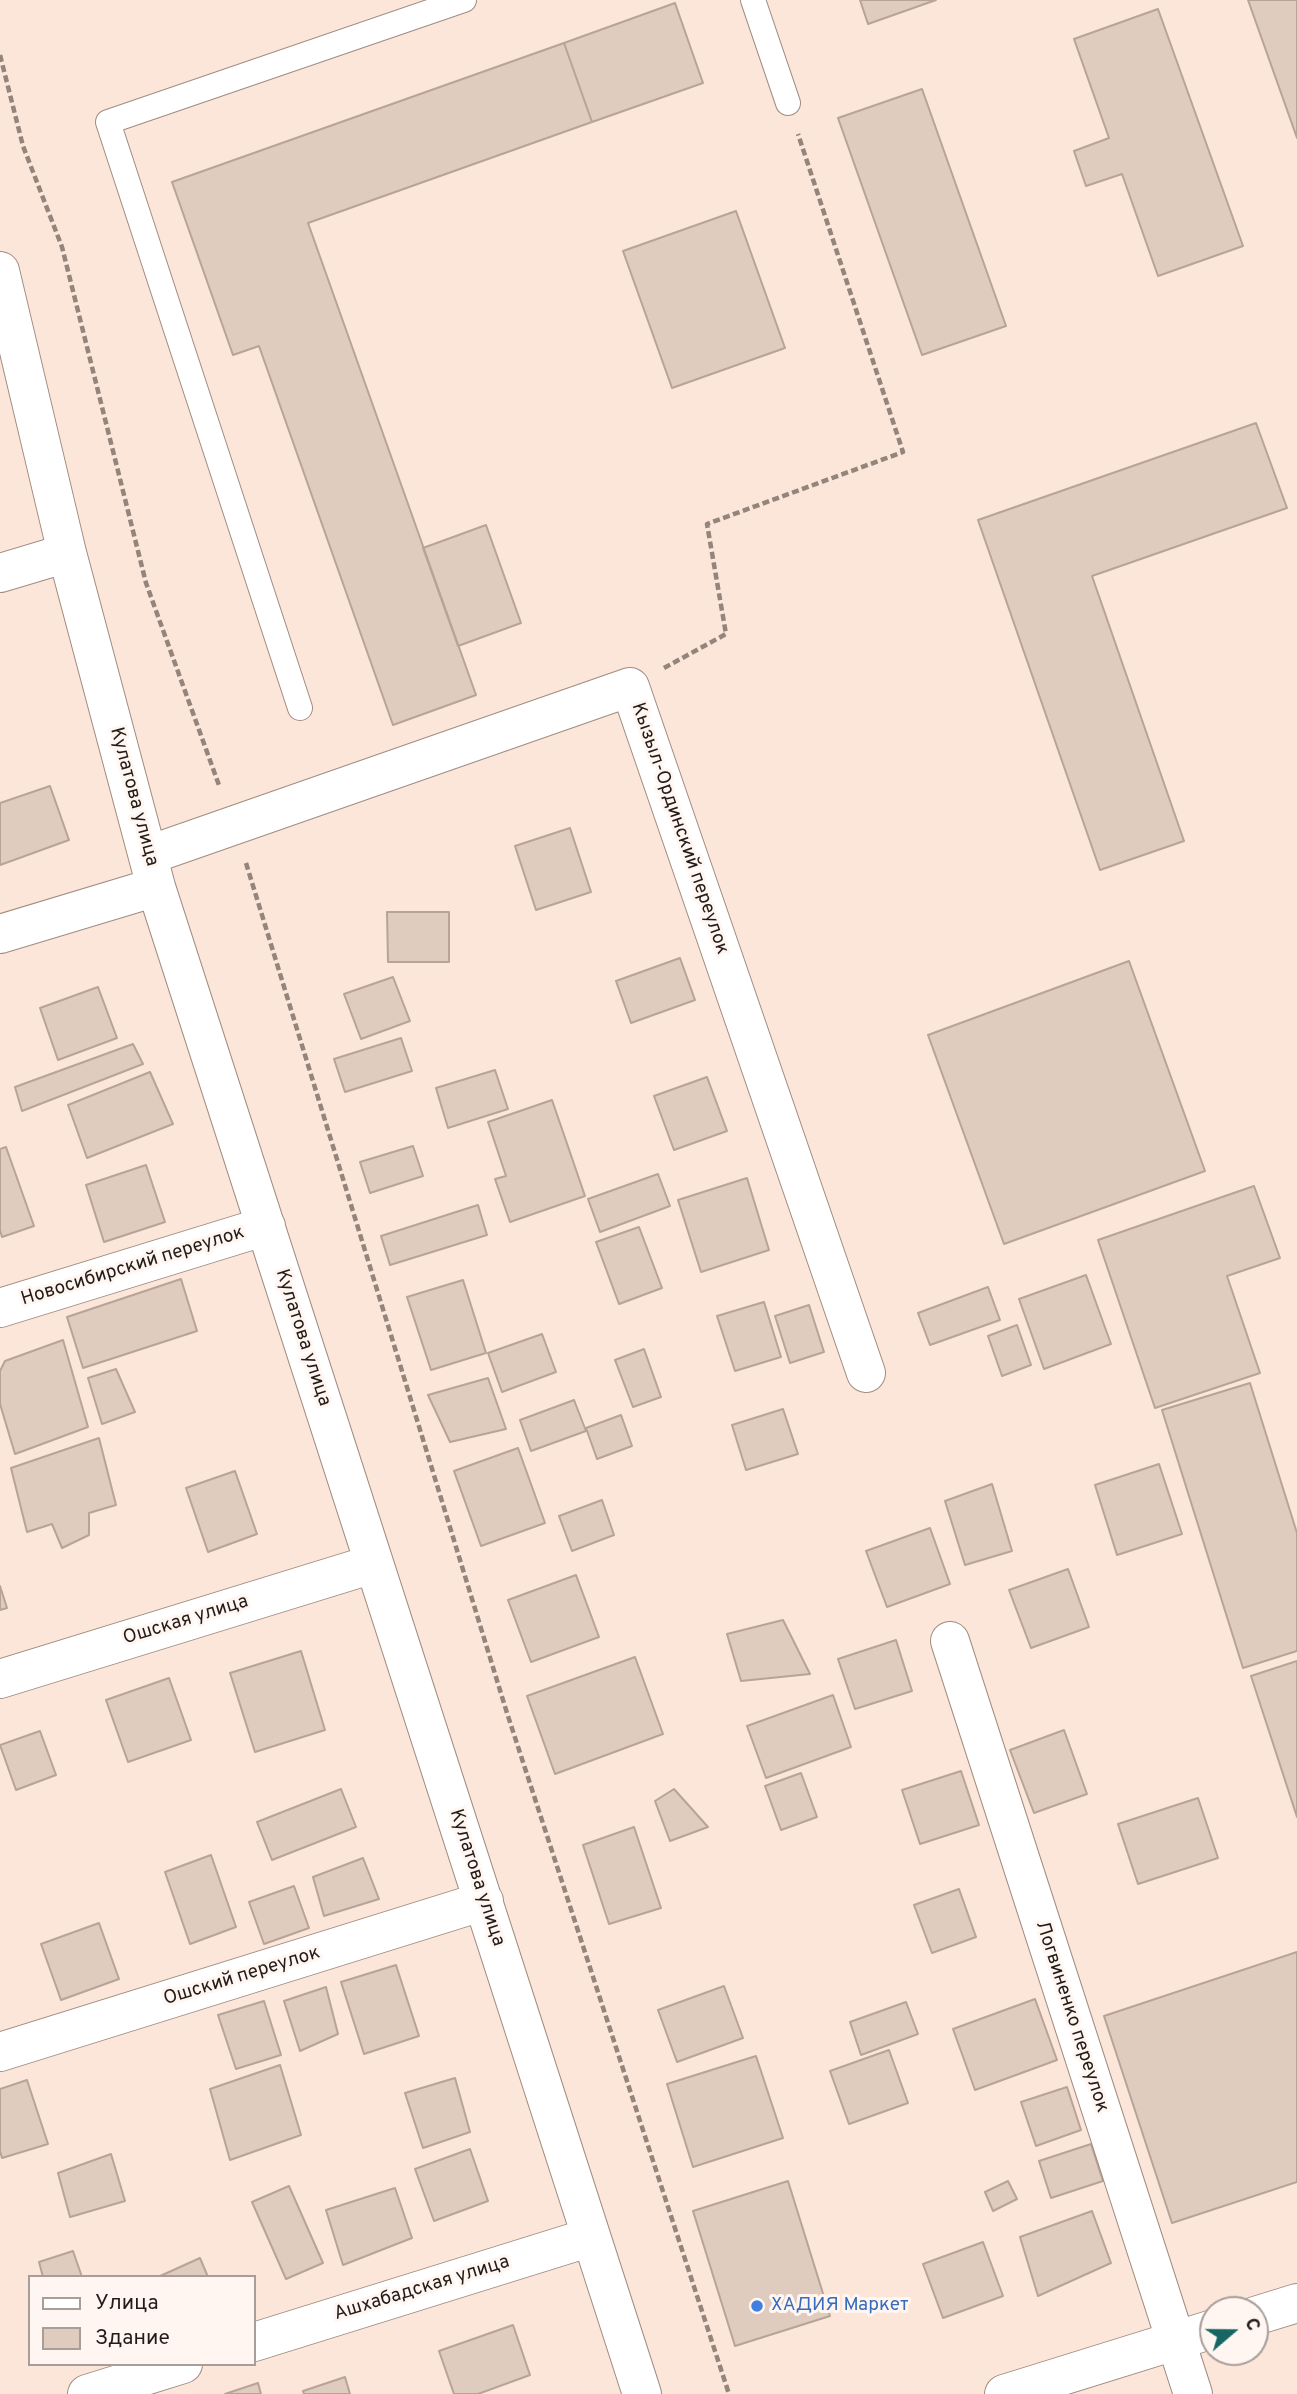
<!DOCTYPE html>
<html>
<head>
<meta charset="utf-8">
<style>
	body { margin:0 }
	#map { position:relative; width:1297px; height:2394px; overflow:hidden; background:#fce5d9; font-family:Overpass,sans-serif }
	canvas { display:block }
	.legend { position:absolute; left:28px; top:2275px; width:228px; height:91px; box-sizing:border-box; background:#fff6f1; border:2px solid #a79e9a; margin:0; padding:9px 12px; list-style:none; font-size:21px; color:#231b17 }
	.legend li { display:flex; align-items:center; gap:14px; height:35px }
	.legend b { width:35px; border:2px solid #a79e9a }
	.north { position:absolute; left:1199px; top:2296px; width:70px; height:70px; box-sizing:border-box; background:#fff6f1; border:2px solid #a79e9a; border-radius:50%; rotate:70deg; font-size:19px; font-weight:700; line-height:28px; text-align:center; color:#231b17 }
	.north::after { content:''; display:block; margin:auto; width:24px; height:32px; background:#186663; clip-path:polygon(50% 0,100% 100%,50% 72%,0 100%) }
</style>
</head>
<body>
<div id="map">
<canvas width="1297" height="2394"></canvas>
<ul class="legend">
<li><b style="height:9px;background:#fff"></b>Улица</li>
<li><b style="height:19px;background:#e0cbbf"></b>Здание</li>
</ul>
<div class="north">С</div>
</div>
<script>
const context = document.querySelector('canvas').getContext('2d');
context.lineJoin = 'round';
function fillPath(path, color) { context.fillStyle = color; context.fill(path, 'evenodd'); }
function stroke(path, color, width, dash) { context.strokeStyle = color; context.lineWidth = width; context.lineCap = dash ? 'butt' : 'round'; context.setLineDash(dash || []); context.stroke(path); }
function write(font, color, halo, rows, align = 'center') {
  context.font = font + ' Overpass,sans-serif'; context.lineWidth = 6; context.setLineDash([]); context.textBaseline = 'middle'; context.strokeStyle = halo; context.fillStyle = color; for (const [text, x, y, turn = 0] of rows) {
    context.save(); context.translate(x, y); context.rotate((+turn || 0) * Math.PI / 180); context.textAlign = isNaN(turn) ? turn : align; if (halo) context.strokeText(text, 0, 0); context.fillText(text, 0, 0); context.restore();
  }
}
const building = new Path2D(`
	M860 0H936L868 24Z
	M1248 0H1297V138Z
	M675 3 703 83 592 122 564 43Z
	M1158 9 1243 246 1158 276 1122 174 1086 186 1074 151 1109 138 1074 39Z
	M564 43 592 122 308 223 476 695 393 725 259 346 233 355 172 182Z
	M922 89 1006 326 922 355 838 118Z
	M736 211 785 348 672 388 623 251Z
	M1256 423 1287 508 1092 576 1184 841 1100 870 978 520Z
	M486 525 521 623 458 646 423 548Z
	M50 786 69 840 0 865V803Z
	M570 828 591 892 536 910 515 846Z
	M387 912H449V962H388Z
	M680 958 695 1000 631 1023 616 981Z
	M1129 961 1205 1171 1004 1244 928 1035Z
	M393 977 410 1021 361 1039 344 994Z
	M98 987 117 1038 58 1060 40 1008Z
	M401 1038 412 1071 345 1092 334 1059Z
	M133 1044 143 1064 22 1111 15 1087Z
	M495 1070 508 1109 448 1128 436 1088Z
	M150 1072 173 1124 87 1158 68 1105Z
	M707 1077 727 1131 674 1150 654 1096Z
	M552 1100 585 1196 510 1222 495 1179 506 1176 488 1122Z
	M413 1146 423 1176 370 1193 360 1162Z
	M6 1147 34 1226 2 1237 0 1230V1149Z
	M146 1165 165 1222 104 1242 86 1185Z
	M658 1174 670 1206 600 1232 588 1199Z
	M747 1178 769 1250 701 1272 678 1200Z
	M1254 1186 1280 1258 1227 1276 1260 1373 1155 1408 1098 1240Z
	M478 1205 487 1235 390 1265 381 1236Z
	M639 1227 662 1288 619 1304 596 1242Z
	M1086 1275 1111 1344 1044 1369 1019 1299Z
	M181 1279 197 1331 83 1368 67 1317Z
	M463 1280 486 1353 431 1370 407 1297Z
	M988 1287 1000 1320 930 1345 918 1313Z
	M764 1302 781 1357 735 1371 717 1316Z
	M809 1305 824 1352 790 1363 775 1316Z
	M1017 1325 1031 1365 1002 1376 988 1336Z
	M542 1334 556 1372 502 1392 488 1353Z
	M63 1340 88 1427 15 1454 0 1404V1371L5 1361Z
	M644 1349 661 1397 633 1407 615 1360Z
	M116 1369 135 1412 102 1424 88 1378Z
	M488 1378 506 1429 450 1442 428 1395Z
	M1250 1383 1297 1533V1651L1243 1668 1162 1410Z
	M574 1400 586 1431 531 1451 520 1420Z
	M783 1409 798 1454 746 1470 732 1425Z
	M621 1415 632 1446 597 1459 586 1428Z
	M99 1438 116 1505 89 1513V1535L62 1548 52 1524 27 1532 11 1468Z
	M518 1448 545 1523 481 1546 454 1471Z
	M1159 1464 1182 1534 1117 1555 1095 1485Z
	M235 1471 257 1534 208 1552 186 1488Z
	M992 1484 1012 1551 965 1565 945 1501Z
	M602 1500 614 1535 572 1551 559 1516Z
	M930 1528 950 1584 887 1607 866 1551Z
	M1068 1569 1089 1627 1031 1648 1009 1590Z
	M576 1575 599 1637 531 1662 508 1600Z
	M0 1586 7 1608 0 1610Z
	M783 1620 810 1674 741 1681 727 1634Z
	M896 1640 912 1691 855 1709 838 1659Z
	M301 1651 325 1730 255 1752 230 1673Z
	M635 1657 663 1734 555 1774 527 1696Z
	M1297 1661V1817L1251 1676Z
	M169 1678 191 1740 128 1762 106 1700Z
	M833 1695 851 1747 766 1778 747 1726Z
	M1064 1730 1087 1794 1034 1813 1010 1750Z
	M40 1731 56 1775 16 1790 0 1745Z
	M961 1771 979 1825 920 1844 902 1790Z
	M801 1773 817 1817 781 1830 765 1786Z
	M341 1789 356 1827 272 1860 257 1822Z
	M674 1789 708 1827 670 1841 655 1801Z
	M1198 1798 1218 1858 1138 1884 1118 1824Z
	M634 1827 661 1908 609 1924 583 1845Z
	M211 1855 236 1927 190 1944 165 1872Z
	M363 1858 379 1899 324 1916 313 1877Z
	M294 1886 309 1928 264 1944 249 1902Z
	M959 1889 976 1937 932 1953 914 1905Z
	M99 1923 119 1979 61 2000 41 1944Z
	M1297 1952V2182L1172 2223 1104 2016Z
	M396 1965 419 2036 364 2054 341 1982Z
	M724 1986 743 2038 677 2062 658 2010Z
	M326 1987 338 2034 300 2051 284 2001Z
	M1035 1999 1057 2060 975 2090 953 2029Z
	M264 2001 281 2055 236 2069 218 2015Z
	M906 2002 918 2034 861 2055 850 2022Z
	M889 2050 908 2103 849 2124 830 2071Z
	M756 2056 783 2138 693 2167 667 2084Z
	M280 2065 301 2135 230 2160 210 2089Z
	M455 2078 470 2132 423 2148 405 2093Z
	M27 2080 48 2144 2 2158 0 2151V2089Z
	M1067 2087 1081 2130 1036 2146 1021 2102Z
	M1091 2144 1103 2181 1051 2198 1039 2161Z
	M470 2149 488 2201 434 2221 415 2169Z
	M111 2154 125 2201 70 2217 58 2173Z
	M788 2181 830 2316 735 2346 693 2211Z
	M1008 2181 1017 2199 993 2211 985 2192Z
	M289 2186 323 2263 286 2279 252 2202Z
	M395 2188 412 2238 343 2265 326 2210Z
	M1092 2211 1111 2263 1038 2296 1020 2237Z
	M983 2242 1003 2296 943 2318 923 2264Z
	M73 2251 82 2277H43L39 2262Z
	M200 2258 208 2277H158Z
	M513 2325 530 2375 478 2394H454L439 2351Z
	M345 2377 350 2394H304L303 2391Z
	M258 2383 261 2394H225Z`);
fillPath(building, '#e0cbbf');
stroke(building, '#b8a398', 2);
const service = new Path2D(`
	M753 0 788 103
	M300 708 108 122 464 0`);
const minor = new Path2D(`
	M0 271 67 553 156 887 642 2394
	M0 573 67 553
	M149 855 630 687 866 1373
	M0 934 156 887
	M0 1308 266 1226
	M950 1641 1193 2394
	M0 1679 373 1564
	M0 2052 484 1901
	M254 2342 591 2237
	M87 2394 183 2364`);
const tertiary = new Path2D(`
	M1255 2316 1297 2303
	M1004 2394 1213 2329`);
stroke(service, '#a08c81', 26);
stroke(minor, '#a08c81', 40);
stroke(tertiary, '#a08c81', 40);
stroke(new Path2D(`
	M0 55 23 146 62 247 146 583 220 788
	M664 668 726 634 707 524 903 452 798 134
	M246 863 507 1713 729 2394`), '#93847c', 4.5, [7, 3.5]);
stroke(service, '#fff', 24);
stroke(minor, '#fff', 38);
stroke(tertiary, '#fff', 38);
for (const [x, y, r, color] of [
	[757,2306,7,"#3f7fe0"]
]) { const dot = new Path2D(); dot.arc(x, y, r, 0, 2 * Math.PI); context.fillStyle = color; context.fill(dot); stroke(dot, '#fff6f1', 2.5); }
write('19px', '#231b17', '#fff6f1', [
	["Кулатова улица",133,797,75],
	["Кызыл-Ординский переулок",679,829,71],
	["Новосибирский переулок",133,1267,-17],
	["Кулатова улица",302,1338,72],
	["Ошская улица",186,1621,-17],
	["Кулатова улица",476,1878,72],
	["Ошский переулок",242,1977,-17],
	["Логвиненко переулок",1071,2017,72],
	["Ашхабадская улица",422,2289,-17]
]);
write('19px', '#366cbe', '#fff6f1', [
	["ХАДИЯ Маркет",771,2306]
], 'left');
</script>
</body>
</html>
